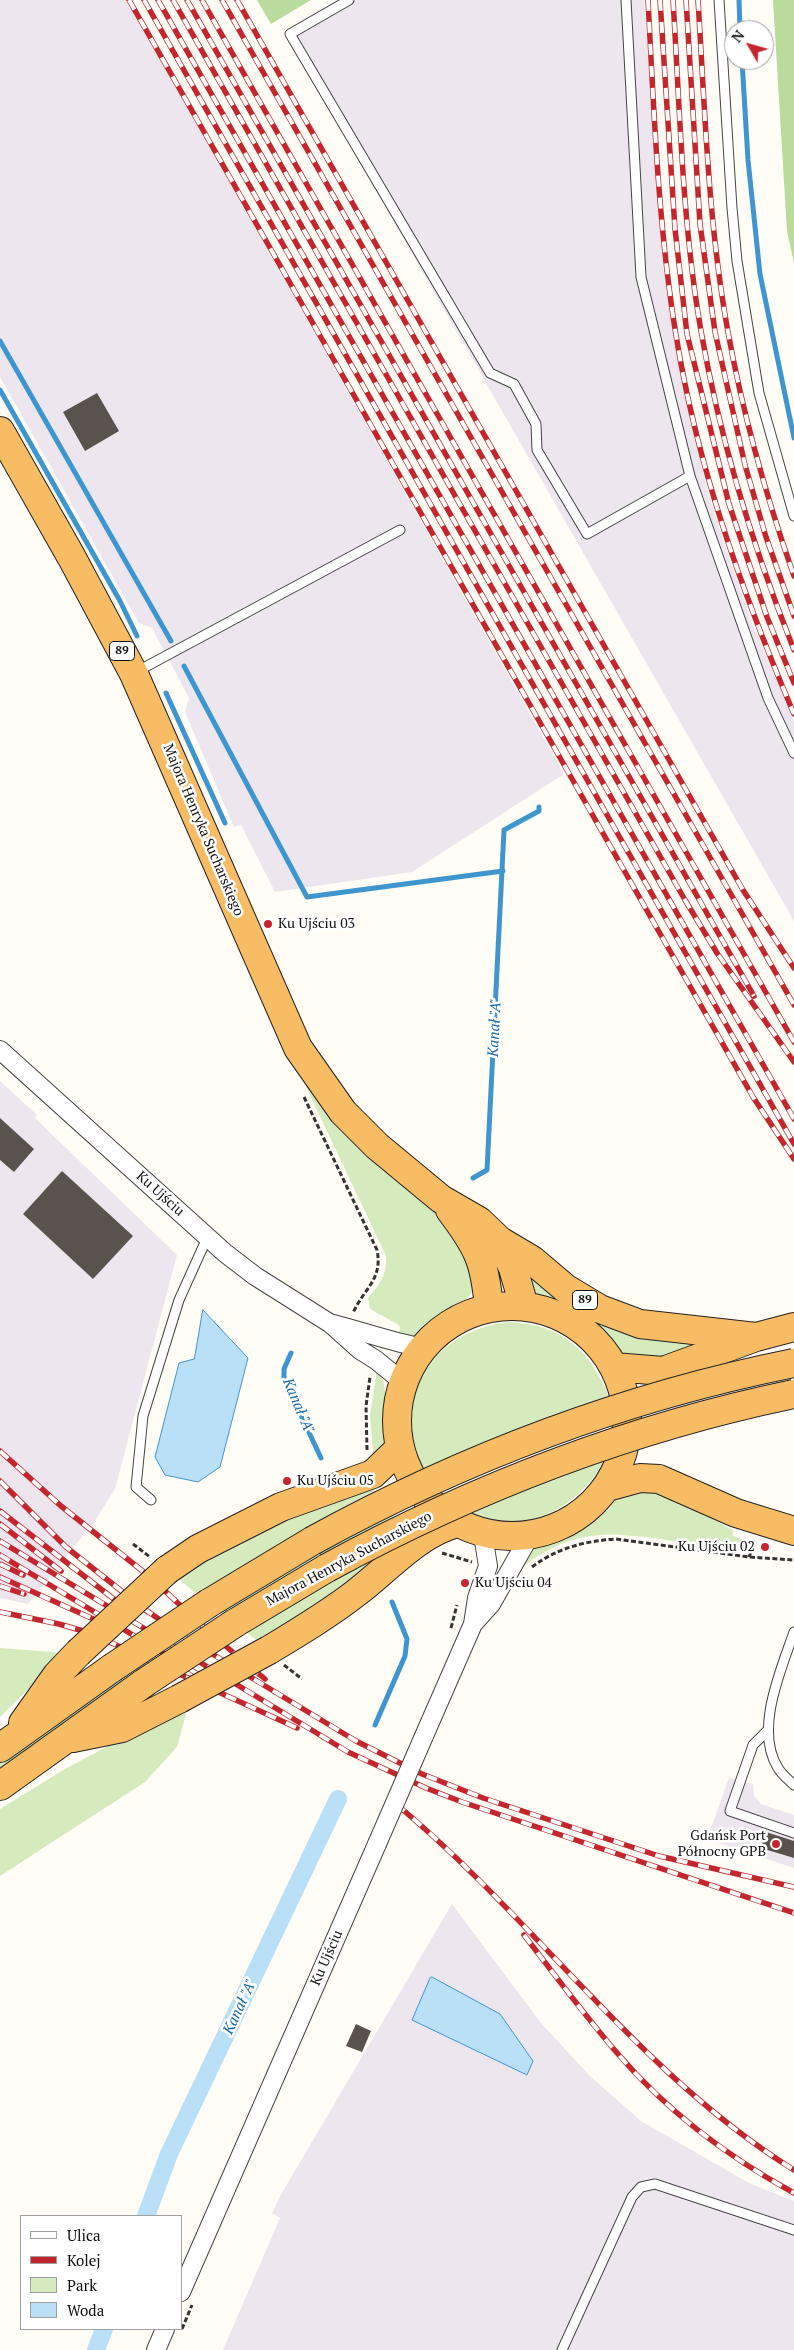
<!DOCTYPE html>
<html>
<head>
<meta charset="utf-8">
<style>
	body { margin:0 }
	#map { position:relative; width:794px; height:2350px; overflow:hidden; background:#fffdf5; font-family:"PT Serif",serif }
	canvas { display:block }
	.legend { position:absolute; left:20px; top:2215px; width:162px; height:115px; box-sizing:border-box; background:#fff; border:1px solid #a0a0a0; margin:0; padding:6px 9px; list-style:none; font-size:15px; color:#111 }
	.legend li { display:flex; align-items:center; gap:10px; height:25px }
	.legend b { width:25px; border:1px solid #a0a0a0 }
	.north { position:absolute; left:724px; top:20px; width:50px; height:50px; box-sizing:border-box; background:#fff; border:1px solid #a0a0a0; border-radius:50%; rotate:308deg; font-size:14px; font-weight:700; line-height:20px; text-align:center; color:#111 }
	.north::after { content:''; display:block; margin:auto; width:18px; height:22px; background:#c4262e; clip-path:polygon(50% 0,100% 100%,50% 72%,0 100%) }
</style>
</head>
<body>
<div id="map">
<canvas width="794" height="2350"></canvas>
<ul class="legend">
<li><b style="height:6px;background:#fff"></b>Ulica</li>
<li><b style="height:6px;background:#c4262e"></b>Kolej</li>
<li><b style="height:14px;background:#d5ebbd"></b>Park</li>
<li><b style="height:14px;background:#b9e0f7"></b>Woda</li>
</ul>
<div class="north">N</div>
</div>
<script>
const context = document.querySelector('canvas').getContext('2d');
context.lineJoin = 'round';
function fillPath(path, color) { context.fillStyle = color; context.fill(path, 'evenodd'); }
function stroke(path, color, width, dash) { context.strokeStyle = color; context.lineWidth = width; context.lineCap = dash ? 'butt' : 'round'; context.setLineDash(dash || []); context.stroke(path); }
function write(font, color, halo, rows, align = 'center') {
  context.font = font + ' "PT Serif",serif'; context.lineWidth = 5; context.setLineDash([]); context.textBaseline = 'middle'; context.strokeStyle = halo; context.fillStyle = color; for (const [text, x, y, turn = 0] of rows) {
    context.save(); context.translate(x, y); context.rotate((+turn || 0) * Math.PI / 180); context.textAlign = isNaN(turn) ? turn : align; if (halo) context.strokeText(text, 0, 0); context.fillText(text, 0, 0); context.restore();
  }
}
fillPath(new Path2D(`
	M0 0H126L564 774 412 872 275 892 241 825 234 827 185 712 189 698 152 628 139 623 0 377Z
	M341 0H644L663 269 681 371 707 489 725 546 752 623 794 721V921L285 32Z
	M0 1081 37 1115 35 1118 177 1255 115 1489 94 1522 28 1604 0 1598Z
	M729 1778 753 1784 754 1796 761 1804 794 1815V1868L707 1839Z
	M452 1904 541 2023 590 2076 641 2121 749 2183 794 2201V2350H223L280 2218 272 2213 283 2191Z`), '#eee6ef');
fillPath(new Path2D(`
	M292 1057 410 1188 461 1234 475 1288 464 1303 422 1332 415 1335 398 1337 400 1327 397 1324 370 1309 368 1298C380 1284 387 1275 386 1256Z
	M521 1265 717 1339 672 1359 627 1357 580 1315 535 1293 530 1289Z
	M510 1322C561 1324 591 1351 609 1397L475 1447 423 1469C418 1455 412 1441 412 1425 410 1366 455 1327 510 1322Z
	M377 1370 383 1380 386 1397 384 1445 374 1463 370 1415Z
	M606 1458C579 1509 524 1538 468 1511Z
	M368 1485 376 1493 198 1595 175 1576 222 1545Z
	M649 1488 689 1505 734 1531 732 1535 745 1541 750 1546 747 1552C720 1548 694 1544 667 1540 605 1531 570 1529 519 1570L532 1550 573 1533 587 1525 614 1499Z
	M391 1513 394 1518 321 1557 224 1615 220 1611 282 1573Z
	M384 1551 371 1570 261 1644 245 1631Z
	M0 1648 65 1653 0 1717Z
	M124 1674 133 1678 0 1772V1761Z
	M189 1703 177 1747 145 1782 0 1876V1809L65 1769Z`), '#d5ebbd');
fillPath(new Path2D(`
	M257 0H311L271 24Z
	M773 0H794V263L787 231Z`), '#b9dc9c');
const water = new Path2D(`
	M203 1310 248 1358 220 1467 198 1482 165 1475 155 1457 179 1363 194 1359Z
	M432 1977 500 2014 533 2061 527 2075 412 2020 430 1978Z`);
fillPath(water, '#b9e0f7');
stroke(water, '#3f96cf', 1);
stroke(new Path2D(`
	M739 0 740 30
	M742 60 748 160 760 274 794 438
	M0 341 171 641
	M0 390 120 601 137 636
	M184 666 307 897 503 871
	M166 693 225 823
	M473 1178 487 1170 504 830 539 811V807
	M291 1353 284 1369V1379L321 1458
	M375 1725 405 1656 407 1639 392 1602`), '#3f96cf', 5);
stroke(new Path2D(`
	M146 2216 169 2154 338 1799
	M96 2350 104 2329`), '#b9e0f7', 18);
fillPath(new Path2D(`
	M97 393 119 431 85 451 63 412Z
	M0 1118 34 1149 14 1172 0 1160Z
	M62 1171 133 1236 93 1279 23 1214Z
	M766 1832 794 1841V1858L761 1848Z
	M356 2024 371 2031 362 2052 346 2046Z`), '#5a524d');
const service = new Path2D(`
	M349 0 290 34 490 373 514 384 536 424 537 450 587 534 690 476
	M626 0 641 277 690 476 768 698 794 753
	M719 0 732 208 737 261 759 393 794 516
	M136 672 400 530
	M151 1500 136 1487 143 1416 179 1300 207 1238
	M794 1632C781 1670 754 1730 778 1768 782 1775 789 1780 794 1785
	M768 1730 753 1745 730 1811 794 1833
	M562 2350 632 2197 641 2187 655 2184 794 2230`);
const minor = new Path2D(`
	M0 1050 225 1253 255 1276 331 1324 360 1350 376 1360 403 1382
	M333 1324C364 1332 392 1342 423 1348
	M473 1624 491 1604 529 1537
	M424 1736 473 1624 477 1598 488 1566 483 1535
	M181 2292 377 1844
	M156 2350 165 2329`);
const trunk = new Path2D(`
	M0 431 72 558 134 674 298 1048 343 1112 377 1146 441 1199 479 1221 500 1241 513 1268 524 1306
	M450 1210C478 1247 485 1261 489 1308
	M500 1241 532 1260 565 1288 600 1309 640 1324 756 1337
	M397 1421a115 115 0 1 1 230 0a115 115 0 1 1-230 0Z
	M614 1367 663 1371 756 1337 794 1327
	M607 1487 640 1478 659 1479 736 1513 794 1531
	M167 1570 198 1549 281 1507 373 1474 400 1448
	M209 1603 312 1541
	M235 1623 327 1568
	M269 1650C299 1632 329 1614 356 1593 389 1568 417 1534 457 1523
	M23 1723 57 1675 78 1653
	M73 1738 122 1728 179 1699
	M0 1748 112 1668
	M0 1786 144 1683`);
stroke(service, '#444', 11);
stroke(minor, '#444', 20);
stroke(trunk, '#222', 30);
stroke(new Path2D(`
	M304 1097 377 1250C383 1280 364 1288 353 1313
	M367 1450 366 1406 370 1377
	M133 1544 150 1557
	M442 1553 472 1562
	M749 1557 755 1542
	M532 1567C557 1548 585 1541 616 1539L749 1557 794 1560
	M451 1628 457 1605
	M284 1665 302 1679
	M182 2329 192 2305`), '#333', 3, [5, 2.5]);
stroke(service, '#fff', 9);
stroke(minor, '#fff', 18);
stroke(trunk, '#f7bc64', 28);
const rail = new Path2D(`
	M129 0 753 1097 794 1159
	M144 0 794 1144
	M158 0 794 1119
	M173 0 685 900 717 953 794 1062
	M187 0 754 996
	M202 0 794 1042
	M222 0 794 1005
	M237 0 743 890 794 968
	M648 0C654 112 658 225 676 335 697 466 742 592 794 714
	M660 0 675 229 687 334 729 504 767 617 794 683
	M673 0C680 110 682 222 701 331 720 440 753 547 794 650
	M686 0 700 224 715 332 745 465 766 537 794 616
	M698 0C705 111 708 222 728 332 743 415 766 496 794 576
	M0 1451 61 1506 150 1577 210 1633 265 1679
	M0 1481 66 1547 148 1612
	M0 1511 128 1610
	M0 1524 61 1571
	M0 1541 348 1752 426 1788 462 1802 794 1913
	M0 1555 206 1679
	M0 1564 23 1575
	M0 1577 100 1622
	M0 1586 24 1594
	M143 1608 186 1638 356 1741 422 1774 483 1798 659 1856 794 1887
	M0 1612 59 1624 90 1633 297 1728
	M396 1804C536 1920 638 2073 794 2170
	M524 1935C555 1975 585 2016 618 2054 667 2111 728 2157 794 2193`);
stroke(rail, '#c4262e', 5.5);
stroke(rail, '#fff', 4, [11]);
const minorBridge = new Path2D(`
	M377 1844 424 1736`);
const trunkBridge = new Path2D(`
	M312 1541C463 1458 624 1397 794 1363
	M327 1568C474 1488 630 1428 794 1394
	M78 1653 167 1570
	M112 1668 209 1603
	M144 1683 235 1623
	M179 1699 269 1650`);
stroke(minorBridge, '#444', 20, []);
stroke(trunkBridge, '#222', 30, []);
stroke(minorBridge, '#fff', 18);
stroke(trunkBridge, '#f7bc64', 28);
for (const [x, y, r, color] of [
	[268,924,5,"#c4262e"],
	[287,1481,5,"#c4262e"],
	[765,1547,5,"#c4262e"],
	[465,1583,5,"#c4262e"],
	[776,1844,5,"#c4262e"]
]) { const dot = new Path2D(); dot.arc(x, y, r, 0, 2 * Math.PI); context.fillStyle = color; context.fill(dot); stroke(dot, '#fff', 2); }
for (const [x, y, w] of [
	[122,651,25],
	[585,1300,25]
]) { const box = new Path2D(); box.roundRect(x - w / 2, y - 9.5, w, 19, 4); context.fillStyle = '#fff'; context.fill(box); stroke(box, '#111', 1); }
write('bold 12px', '#111', null, [
	["89",122,651],
	["89",585,1300]
]);
write('14px', '#111', '#fff', [
	["Majora Henryka Sucharskiego",203,830,67],
	["Ku Ujściu",160,1194,42],
	["Majora Henryka Sucharskiego",349,1559,-28],
	["Ku Ujściu",327,1958,-66]
]);
write('14px', '#111', '#fff', [
	["Ku Ujściu 03",278,924],
	["Ku Ujściu 05",297,1481],
	["Ku Ujściu 02",755,1547,"right"],
	["Ku Ujściu 04",475,1583],
	["Gdańsk Port",766,1836,"right"],
	["Północny GPB",766,1852,"right"]
], 'left');
write('italic 15px', '#1768a6', '#fff', [
	["Kanał \"A\"",495,1028,-87],
	["Kanał \"A\"",298,1406,67],
	["Kanał \"A\"",240,2007,-65]
]);
</script>
</body>
</html>
